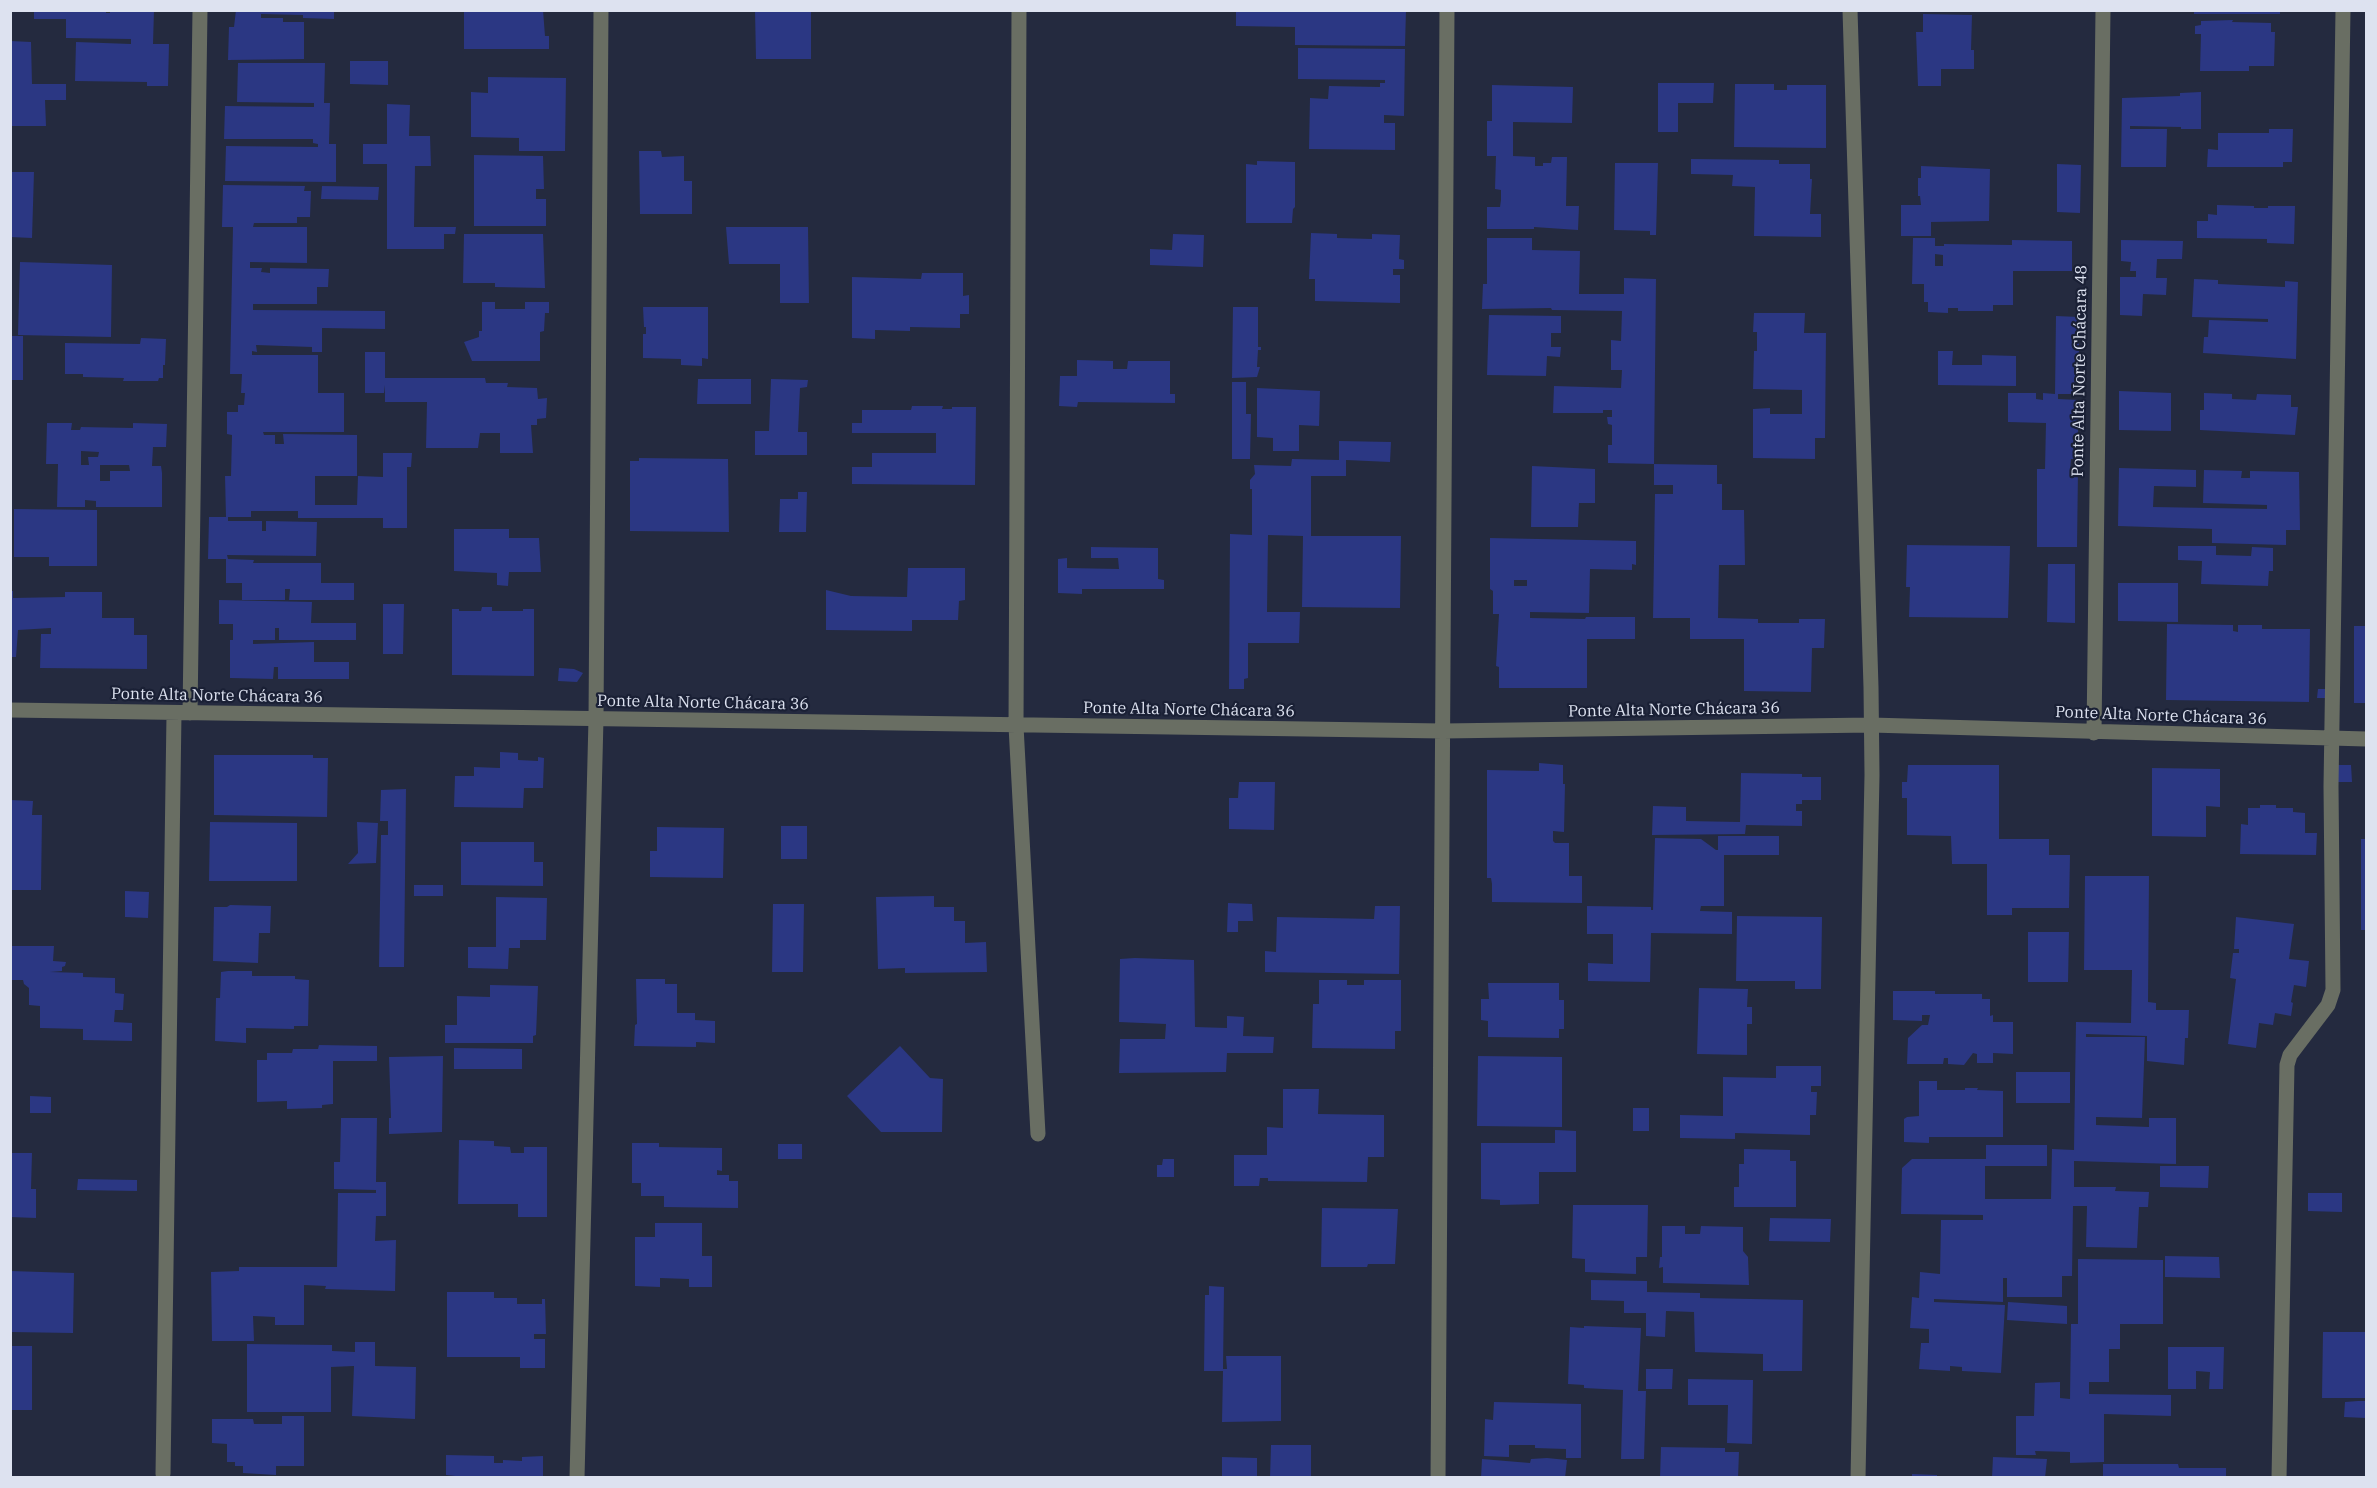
<!DOCTYPE html>
<html>
<head>
<meta charset="utf-8">
<style>
	body { margin:0 }
	#map { position:relative; width:2377px; height:1488px; overflow:hidden; background:#242a3f; font-family:"IBM Plex Serif",serif }
	canvas { display:block }
	.frame { position:absolute; inset:0; border:12px solid #dde2f0; pointer-events:none }
</style>
</head>
<body>
<div id="map">
<canvas width="2377" height="1488"></canvas>
<div class="frame"></div>
</div>
<script>
const context = document.querySelector('canvas').getContext('2d');
context.lineJoin = 'round';
function fillPath(path, color) { context.fillStyle = color; context.fill(path, 'evenodd'); }
function stroke(path, color, width, dash) { context.strokeStyle = color; context.lineWidth = width; context.lineCap = dash ? 'butt' : 'round'; context.setLineDash(dash || []); context.stroke(path); }
function write(font, color, halo, rows, align = 'center') {
  context.font = font + ' "IBM Plex Serif",serif'; context.lineWidth = 4.5; context.setLineDash([]); context.textBaseline = 'middle'; context.strokeStyle = halo; context.fillStyle = color; for (const [text, x, y, turn = 0] of rows) {
    context.save(); context.translate(x, y); context.rotate((+turn || 0) * Math.PI / 180); context.textAlign = isNaN(turn) ? turn : align; if (halo) context.strokeText(text, 0, 0); context.fillText(text, 0, 0); context.restore();
  }
}
fillPath(new Path2D(`
	M34 10H106V13H110V10H154L153 44H169L168 86H147V82L75 81 76 42 131 44V39L66 38V19H34Z
	M236 10H334V19L303 18V15L261 14V18H283V22H304V59L228 60 229 27H234Z
	M464 10H543L545 36H549V49H464Z
	M755 10H811V59H756Z
	M1236 10H1406L1405 46 1295 45V27L1236 26Z
	M2194 10H2280V14H2194Z
	M1923 14 1972 15 1971 50H1974V69H1941V86H1918L1916 32H1923Z
	M2233 20 2232 22 2271 23V32H2275L2274 66H2249V71H2200L2201 34H2195V26L2201 25V21Z
	M10 41 31 42 32 84H66V100H45L46 126H10Z
	M1298 48 1405 49 1404 116 1384 115V123H1395V150L1309 149 1310 98 1328 99 1329 86 1380 87V83H1385V80L1298 79Z
	M350 61H388V85L350 84Z
	M238 63H325L324 103H330L329 144H336V182L225 181 226 146 318 147V144L313 143V139H224L225 106 314 107V103L237 102Z
	M488 77 566 78 565 151H519V138L471 137V92L488 93Z
	M1658 83H1714L1713 103H1678V132H1658Z
	M1735 84H1774V90H1787V85H1826V148L1734 147Z
	M1492 85 1573 87 1572 123 1513 122V156L1535 157V166H1543V163H1551L1552 157H1567L1566 206H1579L1578 230 1534 227V229H1487V207H1500L1501 200V190L1495 189 1496 156H1487V121H1492Z
	M2201 92V129H2181V127L2130 126V129H2167L2166 167H2121L2122 98 2180 96V93Z
	M387 104 410 105 409 136H430L431 166H415L414 227H456L455 234H444V249H387V164H363V144H387Z
	M2269 129H2293L2292 162H2283V167H2207L2208 149 2218 150V133H2269Z
	M639 151H661L662 157 684 156V181H692V214H640Z
	M474 155 543 156 544 189H536V199H546V226H474Z
	M1691 159 1779 160V164H1810V179H1812L1810 214H1821V237L1754 236 1755 187 1732 186 1733 175 1691 174Z
	M1257 161 1295 162V207L1293 209 1292 223H1246V164L1257 165Z
	M1615 163H1658L1656 235H1650V231L1614 230Z
	M2057 164 2081 165 2080 213 2057 212Z
	M1921 166 1990 169 1989 221 1931 222V236H1901V205H1921L1920 196H1918V178H1921Z
	M10 172H34L32 238 10 237Z
	M223 185 305 186 304 191H311L310 217H297V223H254L253 227H307V263L250 262V268H262L261 272 270 273V268L329 269 328 287H317V304H253V310L385 311V329L322 328V352H312V347L256 345 257 352 252 351V355H318V393H344V432H263L264 435H275V444H284L283 434 357 435V476H315V505H357L358 476 383 477V453H412L411 467H407V528H383V518H298V511H251V517H228V521H262V531H266V521L317 522 316 556 227 555 228 559 254 560 253 563H321V583H354V600H289L290 589H285V600H242V583H226V559H208L209 517H226L225 476H231L232 435 227 434V412H238V405H244L245 393H241L242 374H230L233 227H222Z
	M322 186 379 187 378 200 321 199Z
	M2217 205 2254 206V208H2268V206H2295L2294 244 2267 243V239L2197 238V221H2208V214L2217 215Z
	M726 227H808L809 303H780V264H729Z
	M1311 233 1337 234V238L1372 239V234L1400 235 1399 259 1404 260V269H1393V275H1400V303L1315 301V279H1309Z
	M464 234H543L545 288 495 287V283H463Z
	M1173 234 1204 235 1203 267 1150 265V249L1172 250Z
	M1487 238H1532V250L1580 251 1579 294H1624V278L1656 279 1654 464 1608 463V445H1612V425L1608 424 1607 417H1612V410H1603V413H1553L1554 386 1621 388 1622 370H1611V340L1621 341 1622 311 1552 310 1551 308 1482 309 1483 284H1487Z
	M1913 238H1935V246H1944V244L2012 245V240L2072 241V271H2013V305H1993V311H1958V308H1948V313L1928 312V302H1924V284H1912ZM1935 254 1943 255V266H1935Z
	M2121 240 2183 241 2182 259H2157L2156 278H2167L2166 295 2143 294 2142 316 2120 315V277H2136V271H2130L2131 262 2121 261Z
	M20 262 112 265 111 337 18 335Z
	M922 273H963V296L969 295V314H960V328L910 327V331L875 330V339L852 338V277L921 279Z
	M2194 279 2218 280V284L2285 287V281L2298 282 2296 359 2203 353 2204 337H2208L2209 320 2268 322V319L2192 317Z
	M482 302H495V309H525V302H549V313H545L544 331 540 332V361H472L464 342 479 337V331H482Z
	M643 307H708V359L702 358V366L681 365V359L643 358V334H646V327H644Z
	M1233 307H1258V347H1261V350H1258L1257 367H1260L1257 377 1232 378Z
	M1754 313H1805L1804 333H1826L1825 438H1815V459L1753 458V409L1770 408V414H1802V390L1753 389 1754 351H1757V332H1753Z
	M1489 315 1561 316V333H1551V347H1561L1560 357 1547 356 1546 376 1487 375Z
	M2056 316 2079 317V394H2058V399L2079 400V402L2077 459H2071L2070 470H2078L2077 547H2037V469H2045L2046 423 2008 422V393H2036V399L2043 400V393L2055 394Z
	M10 336H23V380H10Z
	M141 338 166 339 165 365H163V378H159L158 381H123L124 378 83 377V374H65V343L140 344Z
	M1938 351H1953L1952 365H1982V355L2016 356V386L1938 385Z
	M365 352H385V378H485L486 383H508L507 387 537 388 538 399 547 398 546 418 537 419V425H531L533 453H500V433H480L478 448H426L427 402H385V385L384 393H365Z
	M1077 360 1113 361V369H1127L1128 361H1170V394H1175V403L1078 402 1077 407 1059 406 1060 376H1077Z
	M698 379H751V404H697Z
	M771 379 808 380 807 387 800 388 798 432H807V455H755V431H769Z
	M1232 382H1246V414H1251L1250 459H1232Z
	M1257 388 1320 391 1319 426 1299 425V451H1273V438L1257 437Z
	M2119 391 2171 393V431L2119 430Z
	M2204 393 2232 394V399L2256 400 2257 394 2291 395V407H2298L2295 435 2200 430V410H2204Z
	M912 406H943L942 409H952V407H976L975 485 852 484V467H872V453H936V433H852V423H862V410H911Z
	M47 423H72L71 430H80L81 427 133 428V423L167 424 166 447H153L152 466H161L162 473V507H96V501L85 500V507H57L58 464H46ZM81 451 99 452 98 457H88L89 465H81ZM100 465H129L130 471H110V481H100Z
	M1339 441 1391 442 1390 462 1346 460V476H1311V536H1401L1400 608 1302 607 1303 536 1268 535 1267 612H1300L1299 643H1248V678L1244 679V689H1229L1230 534 1252 535V489H1250V480L1255 474 1254 465 1291 466 1292 459 1339 460Z
	M639 458 728 459 729 532 630 531V461H639Z
	M1654 464 1717 465V484H1722V510H1744L1745 565H1719L1718 618 1758 619V623H1799V619H1825L1824 648H1812L1811 692 1744 691V639H1690V618H1653L1655 494H1673V485H1654Z
	M1532 466 1595 469V503H1579L1578 527H1531Z
	M2119 468 2196 470V487L2154 486 2153 507 2267 509V505L2203 503 2204 470 2242 471 2241 478H2250V471L2299 472 2300 530H2286V545L2212 543V529L2118 526Z
	M798 492H807L806 532H779L780 499H798Z
	M14 509 97 510V566H49V557H14Z
	M454 529H509V538H539L541 572H509L508 586 497 585V573L454 571Z
	M1490 538 1636 541V565L1632 564V570L1590 569 1589 613 1530 612V618L1585 619 1586 617H1635V639H1587V688H1499V667L1496 666 1499 614H1493V591L1490 589ZM1514 580H1527V586H1514Z
	M1907 545 2010 546 2008 618 1909 617 1910 587H1906Z
	M2178 546H2216V555L2251 556 2252 547 2273 548V571H2269L2268 586 2201 584 2202 561 2178 560Z
	M1091 547 1158 548V579L1164 580V589H1082V594L1058 593V559L1067 558V568L1119 569 1118 558H1091Z
	M2048 564H2075V623L2047 622Z
	M908 568H965V600L959 601 958 620H912V631L826 630V590L851 596 907 597Z
	M2118 583H2178V622L2118 621Z
	M10 591H13V598L65 597V592H102V618H134V635H147V669L40 668 41 634H51V628L18 630 16 657H10Z
	M219 600 312 602 311 623H356V640H279V628H275V640H253V644L314 642V662H349V679H278V667H274L273 679 230 678V640H233V624H219Z
	M383 604H404L403 654H383Z
	M482 607H492V611H523V609H534V676L452 675V609H459V611H481Z
	M2167 624 2233 625V631L2238 632V625H2262V629H2310L2309 702 2166 700Z
	M2354 626H2366V703H2354Z
	M559 668 574 669 583 673 577 682 558 681Z
	M2318 689H2333V698H2317Z
	M500 752 518 753V760L538 761V757L544 758 543 788H524L523 808 454 807 455 776H474V767L500 768Z
	M214 755H313V758H328L327 817 214 815Z
	M1539 763 1563 765V784H1565L1564 832 1553 831V841L1555 843H1569V876H1582V903L1492 902V884L1491 878H1487V770L1539 771Z
	M1908 765H1999V839H2049V855H2070L2069 908H2012V915H1987V864H1952L1951 836 1907 835V798H1902V782H1907Z
	M2338 765H2351L2352 782H2338Z
	M2152 768 2220 769V807L2206 806V837L2152 836Z
	M1741 773 1802 774V777H1821V800H1802V804H1796V811H1802V826L1746 825 1745 834 1652 835 1653 806 1686 807V821L1740 822Z
	M1239 782H1275L1274 830 1229 829V798H1238Z
	M406 789 404 967H379L381 835H388V821H380L381 790Z
	M10 800 33 801 32 815H42L41 890H10Z
	M2260 805H2276V808H2293V812L2305 813V833H2317L2316 855 2240 854 2241 824 2248 825V808H2260Z
	M210 822 297 823V881H209Z
	M357 822 378 823 376 863 348 864 358 853Z
	M781 826H807V859H781Z
	M657 827 724 828 723 878 650 877V851H657Z
	M1718 836H1779V855H1724V906H1701L1700 911 1732 912V934L1651 933 1650 982 1588 981V963L1613 964V934H1587V906L1651 907V910H1653L1655 838 1701 839 1716 850H1718Z
	M2361 839H2366V930H2361Z
	M461 842H534V862H543V886L461 885Z
	M2085 876H2149L2148 1002 2156 1003V1010H2189L2188 1038H2185L2184 1065 2147 1061V1036L2086 1034V1037H2145L2142 1118 2096 1117V1125L2149 1127V1118H2176V1164L2074 1161V1187H2116L2115 1191 2149 1192 2148 1207H2139L2137 1248 2086 1247 2087 1206H2073L2072 1276H2062V1297H2007V1278H2003V1302L1934 1299V1302L2005 1305 2001 1373 1962 1371V1367L1950 1366V1371L1919 1369 1921 1343H1929V1329L1910 1328 1912 1297 1919 1298 1920 1272 1940 1274 1941 1220H1983V1215L1901 1214 1902 1168 1912 1159H1986V1145H2047V1166H1985V1199H2051L2052 1149 2074 1150 2076 1022 2131 1023 2132 970H2084Z
	M414 885H443V896H414Z
	M125 891 149 892 148 918 125 917Z
	M934 896V907H954V921H965V943L986 942 987 972 905 973V968L878 969 876 897Z
	M496 897 547 898 546 940H520V948H509L508 969 468 968V947H496Z
	M1228 903 1252 904 1253 921H1238V932H1227Z
	M773 904H804L803 972H772Z
	M230 905 271 906 270 933H259L258 963 213 961 214 907H227Z
	M1375 906H1400L1399 974 1265 972V951L1276 952 1277 917 1374 919Z
	M1737 916 1822 917 1821 989H1795V981H1736Z
	M2236 917 2294 924 2289 959 2309 961 2306 987 2294 985 2291 1002 2293 1003 2291 1016 2275 1013 2273 1025 2259 1023 2256 1048 2228 1044 2236 979 2230 978 2233 953H2239V949H2234Z
	M2028 932H2069L2068 982H2028Z
	M10 946H54L53 961 66 962 65 966 62 967V971L50 972 83 973V977L115 978V993L124 994 123 1010H115L114 1022 132 1023V1041L83 1040V1029L40 1028V1006L29 1005V988L24 984 23 980H10Z
	M1135 958 1194 960 1195 1027 1227 1028V1016L1244 1017 1243 1036 1274 1037 1273 1053H1227L1226 1072 1119 1073 1120 1039H1165L1166 1024 1119 1022 1120 959Z
	M228 971H252V976H295V979L309 980 308 1026H294V1029L246 1028V1043L215 1041 216 998H220L221 972Z
	M636 979H665V984H677V1013H695V1020L715 1021V1043L696 1042V1047L634 1046 635 1025 637 1024Z
	M1319 980H1347V985H1364V980H1401V1031H1395V1049L1312 1048 1313 1004H1319Z
	M1488 983H1559V1000H1564V1029H1559V1038L1488 1037V1021L1481 1020V999H1489Z
	M490 985 538 986 536 1035 533 1036V1043H445V1025H457V996L490 997Z
	M1699 988 1748 989 1747 1007H1752V1024H1747V1055L1697 1054Z
	M1893 991H1935V994H1982V999H1990V1016L1993 1015V1022H2013V1054L1993 1053V1063H1977V1054L1973 1053 1964 1065 1948 1064V1058H1944L1943 1064H1907L1908 1038 1922 1025H1928L1930 1015H1922V1021L1893 1020Z
	M319 1045 377 1046V1061H333V1104L322 1105V1108L287 1109V1101L257 1102V1060H267V1053H292L293 1049H318Z
	M900 1046 930 1078 943 1079 942 1132H881L847 1096Z
	M454 1048 522 1049V1069H454Z
	M443 1056 442 1132 389 1134V1118H391L389 1057Z
	M1478 1056 1562 1057V1127L1477 1126Z
	M1776 1066H1821V1086H1811V1092H1817L1816 1115H1810V1135L1735 1133V1139L1680 1138V1115L1723 1116V1077L1776 1078Z
	M2016 1072H2070V1103H2016Z
	M1919 1081H1937V1090H1965V1088H1978L1977 1090 2003 1091V1137H1929V1143L1904 1142V1119L1907 1117 1919 1116Z
	M1283 1089H1319L1318 1114 1384 1115V1157H1368L1367 1182 1268 1181V1178H1260L1259 1186H1234V1155H1267V1127L1283 1128Z
	M30 1096 51 1097V1113H30Z
	M1633 1108H1649V1131H1633Z
	M341 1118H377L376 1182H386V1216H376L375 1241 396 1240 395 1291 325 1289 326 1286 304 1285V1325H275V1317L253 1316 254 1341H212L211 1272 239 1271V1267H337L338 1193H376V1190L334 1189V1162H340Z
	M1555 1130 1576 1131V1172H1539V1204L1500 1205V1200L1481 1199V1143H1555Z
	M459 1140 494 1141V1146L510 1147 511 1153H524V1147H547V1217H518V1204H458Z
	M632 1143H659V1147L722 1148V1171L717 1170V1175H729V1181H738V1208L664 1207V1196H641V1183H632Z
	M778 1144H802V1159H778Z
	M1744 1149 1790 1150V1161H1796V1207H1734V1187H1739V1164H1744Z
	M10 1153H32L31 1189H36V1218L10 1217Z
	M1163 1159H1174V1177H1157V1165H1162Z
	M2160 1166H2209L2208 1188 2160 1187Z
	M78 1179 137 1180V1191L77 1190Z
	M2308 1193H2342V1212L2308 1211Z
	M1573 1205H1648L1647 1257H1636V1274L1585 1272V1259L1572 1258Z
	M1322 1208 1398 1209 1395 1264H1368L1367 1267H1321Z
	M1770 1218 1831 1219 1830 1242 1769 1241Z
	M655 1223H702V1256H712V1287H689V1279L660 1278V1287L635 1286V1237H655Z
	M1662 1226H1685V1234H1700L1701 1226 1743 1227V1251L1748 1257 1749 1285 1663 1283V1267L1659 1268 1660 1257H1662Z
	M2165 1256 2219 1257 2220 1278 2165 1277Z
	M2078 1259 2163 1260V1324H2120V1349H2109V1382H2089V1394L2171 1395V1416L2104 1414V1462L2070 1463V1452L2035 1451 2036 1455H2016V1416H2034L2035 1383 2060 1382V1398L2070 1399 2071 1324H2078Z
	M10 1271 74 1273 73 1333 10 1332Z
	M1591 1280 1647 1281V1292L1700 1293V1298L1803 1300 1802 1371H1763V1354L1695 1352 1694 1312 1666 1311 1665 1337 1646 1336V1313H1624V1301L1591 1300Z
	M1209 1286 1224 1287 1223 1369H1227L1226 1356H1281V1421L1222 1422 1223 1371H1204L1205 1295H1209Z
	M447 1292H494V1298H517V1304H542V1299H545L546 1334H534V1339H545V1368H520V1357H447Z
	M2008 1302 2067 1306V1324L2007 1320Z
	M1584 1326 1641 1328 1638 1391H1646L1644 1459H1621L1623 1390 1584 1388V1385L1568 1384 1570 1327 1584 1328Z
	M2323 1332H2366V1398H2322Z
	M355 1342H375V1366L416 1367 415 1419 352 1416 354 1366 331 1367V1412H247V1344L332 1345V1351L355 1352Z
	M10 1346H32V1410H10Z
	M2168 1347H2224L2223 1389H2209L2210 1372 2196 1371V1389H2168Z
	M1646 1369H1673L1672 1389H1646Z
	M1688 1379 1753 1380 1752 1444 1727 1443 1728 1405H1688Z
	M2358 1401H2366V1418L2344 1417 2345 1402Z
	M1494 1402 1581 1404V1458H1566V1449L1535 1448V1445H1509V1457L1484 1456 1485 1419 1493 1420Z
	M282 1416H304V1466H276V1475L243 1473V1466H235V1462H227V1444L212 1443V1419H253L254 1424H282Z
	M1271 1445H1311V1478H1270Z
	M1661 1447 1725 1448V1452H1739L1738 1478H1660Z
	M446 1455 494 1456V1463H503V1460L522 1461V1457L543 1456V1478H455V1476L446 1475Z
	M1222 1457 1257 1458V1478H1222Z
	M1993 1457 2047 1459 2045 1478H1992Z
	M1547 1458 1567 1460 1565 1478H1481L1482 1459 1530 1463 1531 1459Z
	M2103 1464H2178L2179 1468H2226V1478H2103Z
	M1912 1474 1937 1475V1478H1912Z`), '#2b3783');
stroke(new Path2D(`
	M1019 10 1016 726 1038 1134
	M1850 10 1871 687 1872 775 1858 1478
	M10 710 1443 731 1871 725 2366 739
	M190 713 200 10
	M2094 733 2103 10
	M163 1474 174 714
	M577 1478 596 719 601 10
	M1438 1478 1447 10
	M2279 1478 2287 1065 2290 1055 2328 1005 2333 990 2331 786 2343 10`), '#696e63', 15);
write('16px', '#dde2f0', '#1a2035', [
	["Ponte Alta Norte Chácara 48",2080,371,-89],
	["Ponte Alta Norte Chácara 36",217,696,1],
	["Ponte Alta Norte Chácara 36",703,703,1],
	["Ponte Alta Norte Chácara 36",1189,710,1],
	["Ponte Alta Norte Chácara 36",1674,710,-1],
	["Ponte Alta Norte Chácara 36",2161,716,2]
]);
</script>
</body>
</html>
